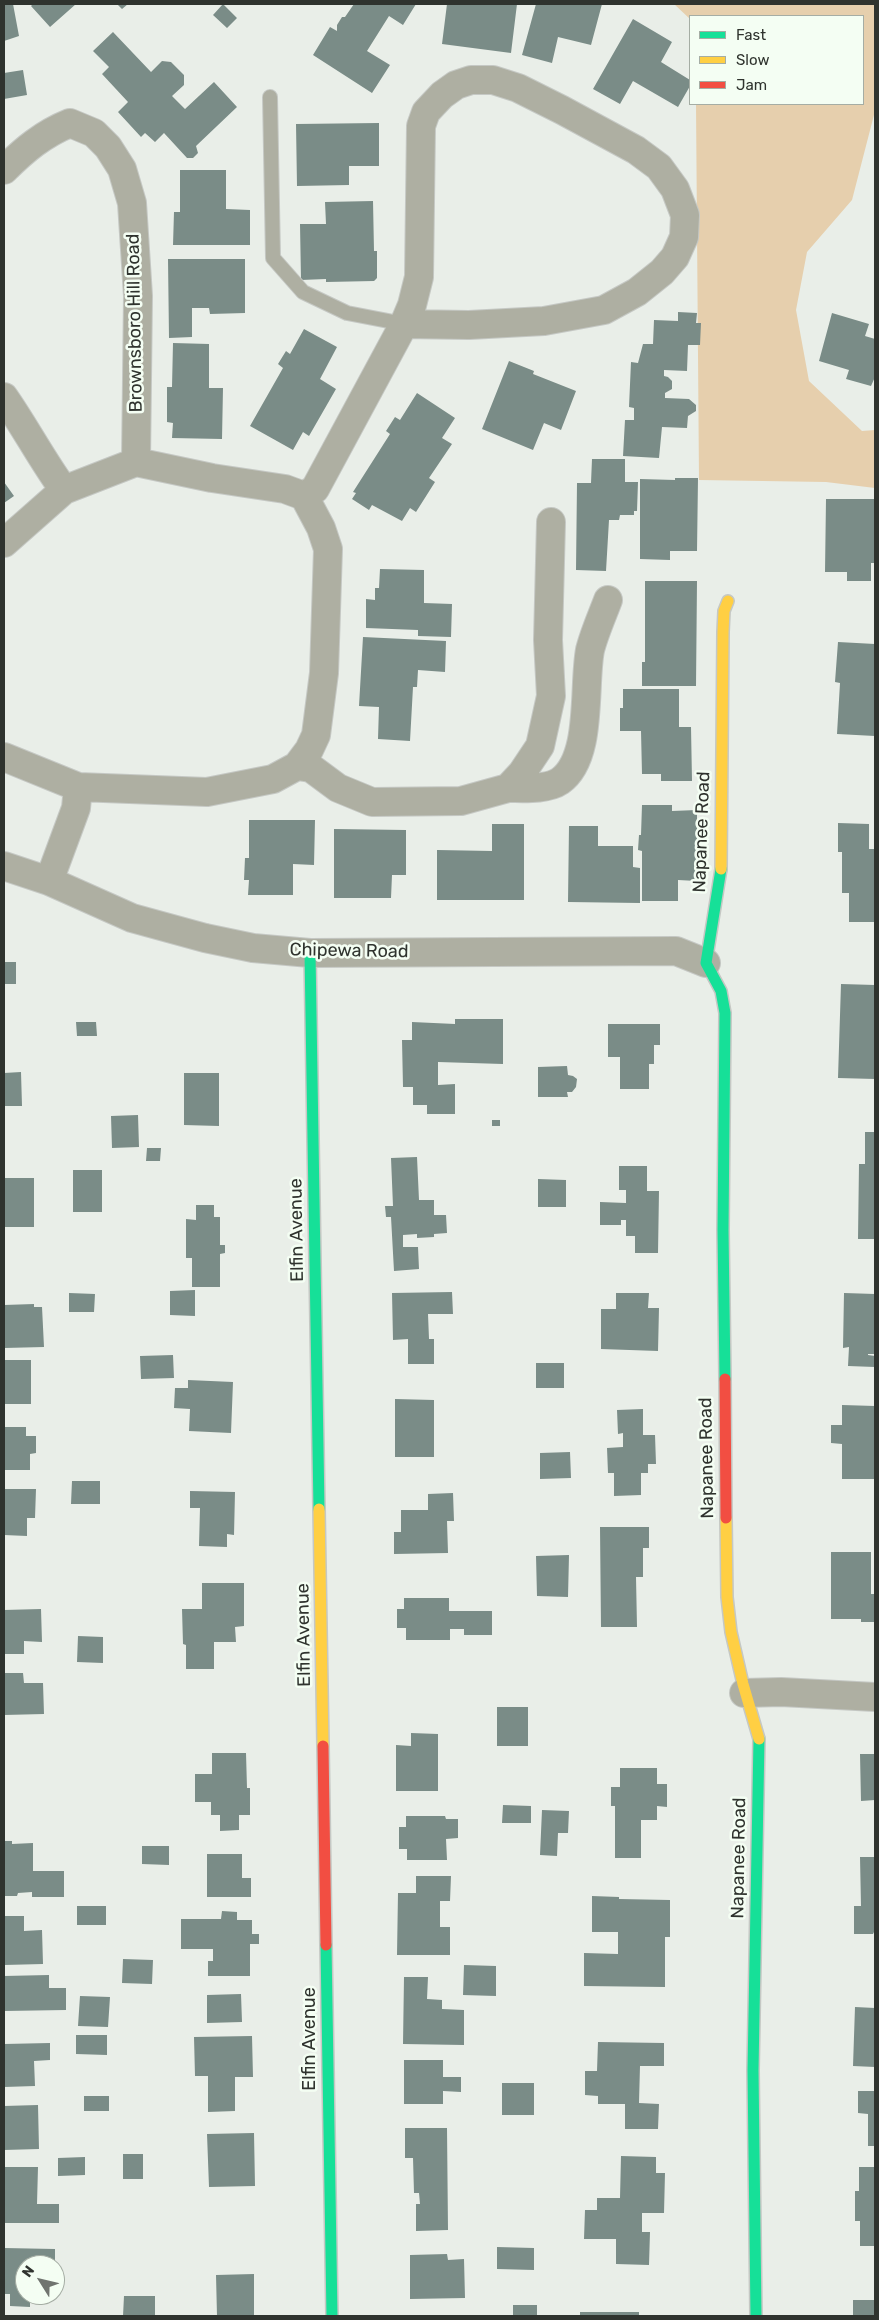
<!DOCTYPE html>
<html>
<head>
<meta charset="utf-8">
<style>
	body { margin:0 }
	#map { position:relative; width:879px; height:2320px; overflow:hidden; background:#e9eee8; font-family:Rubik,sans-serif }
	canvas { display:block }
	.frame { position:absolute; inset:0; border:5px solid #2f332e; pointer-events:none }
	.legend { position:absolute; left:689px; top:15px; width:175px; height:90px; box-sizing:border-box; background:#f4fef3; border:1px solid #a5ada4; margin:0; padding:6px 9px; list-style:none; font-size:15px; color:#2f332e }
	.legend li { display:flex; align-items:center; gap:10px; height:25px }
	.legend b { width:25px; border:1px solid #a5ada4 }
	.north { position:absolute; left:15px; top:2255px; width:50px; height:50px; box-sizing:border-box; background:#f4fef3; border:1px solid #a5ada4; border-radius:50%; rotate:306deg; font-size:14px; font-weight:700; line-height:20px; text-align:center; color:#2f332e }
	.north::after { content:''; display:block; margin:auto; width:18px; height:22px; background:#70746f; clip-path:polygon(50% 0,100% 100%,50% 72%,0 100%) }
</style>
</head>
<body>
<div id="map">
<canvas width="879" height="2320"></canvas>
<div class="frame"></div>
<ul class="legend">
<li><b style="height:6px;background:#16e098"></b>Fast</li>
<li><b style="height:6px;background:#ffcf43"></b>Slow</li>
<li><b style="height:6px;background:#f24e42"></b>Jam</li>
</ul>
<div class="north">N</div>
</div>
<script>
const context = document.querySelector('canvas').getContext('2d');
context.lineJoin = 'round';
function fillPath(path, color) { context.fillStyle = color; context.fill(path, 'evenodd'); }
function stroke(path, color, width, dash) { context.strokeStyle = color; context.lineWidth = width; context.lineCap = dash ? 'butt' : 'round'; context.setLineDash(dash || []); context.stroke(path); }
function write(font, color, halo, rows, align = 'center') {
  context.font = font + ' Rubik,sans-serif'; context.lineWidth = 5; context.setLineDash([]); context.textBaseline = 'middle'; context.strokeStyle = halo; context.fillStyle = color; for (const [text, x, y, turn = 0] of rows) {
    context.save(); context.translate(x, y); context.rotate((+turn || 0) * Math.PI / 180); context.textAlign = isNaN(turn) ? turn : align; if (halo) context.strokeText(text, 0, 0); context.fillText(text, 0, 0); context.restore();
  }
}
fillPath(new Path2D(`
	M674 4H875V111L852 200 807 252 796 310 809 381 862 431 875 430V488L826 482 699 480 696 104H863V16H690V19Z`), '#e6cfad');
fillPath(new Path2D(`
	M4 4H13L19 36 4 41Z
	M33 4H76L50 27 31 6Z
	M117 4H128L122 9Z
	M223 4 237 18 227 28 213 15Z
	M354 4H416L403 25 389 16 367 51 390 65 372 93 313 55 330 27 337 31V25L342 17H345Z
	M447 4H517L511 53 442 44Z
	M536 4H602L591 45 558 37 552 63 522 55Z
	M633 19 672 42 661 62 690 80V86L678 107 633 81 620 104 593 89Z
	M113 32 151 72 162 61 171 62 184 75V85L172 96 185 109 214 82 237 107 196 146 198 153 193 158H187L164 133 155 142 145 133 141 137 118 112 128 102 102 74 109 67 93 51Z
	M23 70 27 95 4 99V73Z
	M379 123V166H349V185L297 186 296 124Z
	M180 170H226V209L250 210V245H173L174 212H180Z
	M373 201 374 251H377V278L374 281 326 282V279L301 280 300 224H326L325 202Z
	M168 259H245V313L210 314 209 308H192V337L169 338Z
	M678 312 697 313 696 323H701L700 345H688L687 371 664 370V376L668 377 672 381V389L665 393V398L689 399 696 405V411L688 416 687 428 662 427 659 458 623 456 625 420H634V408L629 407 631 362 638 363 643 344H653L654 320 678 321Z
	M832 313 869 324 865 336 875 339V377L871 386 846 379 849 370 819 361Z
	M304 329 337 347 320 379 336 389 309 436 303 432 293 450 250 426 283 368 278 364 286 351 290 354Z
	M173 343 209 344V388H223L222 439 172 438 173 423 167 422V387H172Z
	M509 361 534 371 533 374 576 391 561 430 544 423 533 450 482 429Z
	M417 393 455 418 442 438 452 444 429 478 435 482 416 512 410 508 402 521 372 505 369 510 352 499 356 493 353 492 390 434 386 431 395 417 400 420Z
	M592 459H625V482H638L637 511H634V515H620L619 520H609L606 571 576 570 577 483H591Z
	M675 478H698L697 551H670V560L640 559V479L675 480Z
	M4 482 14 496 4 503Z
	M826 499H875V563H871V581H847V572H825Z
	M380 569 424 570V603L452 604 451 637 418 636V630L366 628V599L375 600V588H379Z
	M645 581H697L696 686H642V662H645Z
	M363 637 446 641 445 672 418 670 417 687H413L410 741 378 739 379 707 359 706Z
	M838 642 875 644V736L837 734 840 683 835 682Z
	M623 689H679V727H691L692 781H661V774H642L641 731H620V708H623Z
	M642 805H672V811L697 810V881L678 880V901H642V851L638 850 639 835H641Z
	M249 820H315L314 865 293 864V895H248L249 880H244L245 858H249Z
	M838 823 869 824V849H875V922H849V893H842V852H838Z
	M492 824H524V900H437V850L492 851Z
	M569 826H598V846H633V867L640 868V903L568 902Z
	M334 829 406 830V875H392L391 898H334Z
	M4 962H16V984H4Z
	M841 984 875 985V1079L838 1078Z
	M455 1019H503V1064L438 1062V1085L455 1084V1114H427V1105H413V1087H403L402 1040H412V1022L455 1024Z
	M76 1022H96L97 1036H77Z
	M608 1024H660V1045H654V1064H649V1089H620V1057H608Z
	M567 1066 568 1075 573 1076 577 1079 576 1087 572 1092H567L568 1097H538V1067Z
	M21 1072 22 1106H4V1073Z
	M184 1073H219V1126L184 1125Z
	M138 1115 139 1147 112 1148 111 1116Z
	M492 1120H500V1126H492Z
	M865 1132H875V1239H858L859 1164H865Z
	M147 1148H161L160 1161H146Z
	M417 1157 419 1200H434V1215H446L447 1233 434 1234V1237L417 1238V1234L403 1235V1247H418L419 1269 394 1271 391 1217H386L385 1206H393L391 1158Z
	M619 1166H647V1191H659L658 1253H635V1236H626V1220H621V1225H600V1202L626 1203V1190H619Z
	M73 1170H102V1212H73Z
	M4 1178H34V1227H4Z
	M538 1179 566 1180V1207H538Z
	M196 1205H214V1217H220V1245H225V1253L220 1254V1287H192V1258H186V1219L196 1220Z
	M195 1290V1316L170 1315V1291Z
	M452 1292 453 1314H428L429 1339H434V1364H408V1339L393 1340 392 1293Z
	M69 1293 95 1294 94 1312H69Z
	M616 1293H649L648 1308H659L658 1351 601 1349V1309H616Z
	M844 1293 875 1294V1354H868V1355L875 1356V1367L848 1366 849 1347 843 1348Z
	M34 1304V1307H42L44 1347 4 1348V1305Z
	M173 1355 174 1378 141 1379 140 1356Z
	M4 1360H31V1404H4Z
	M536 1363H564V1388H536Z
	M188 1380 233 1382 231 1433 189 1431 190 1409 174 1408 175 1388H188Z
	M395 1399 434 1400V1457H395Z
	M842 1405 875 1406V1479H842V1444L831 1443V1425H842Z
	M643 1409V1435H655L656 1464H648V1473H641V1495L614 1496V1473H608L607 1448 623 1447V1433L618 1434 617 1410Z
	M4 1427H26V1436H36V1453L30 1454V1470H4Z
	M570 1452 571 1478 540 1479V1453Z
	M72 1481H100V1504H71Z
	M4 1489H36L35 1518H27V1536L4 1535Z
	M190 1491 235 1492 234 1535 227 1534V1547L199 1546 200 1508H190Z
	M453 1493 454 1521H447L448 1553 394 1554V1532H401V1510H428V1494Z
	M600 1527H649V1548H643V1577H636L637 1627H601Z
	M831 1552H871V1594H875V1622H861V1619H831Z
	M569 1555 568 1597 537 1596 536 1556Z
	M202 1583H244V1626L235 1627 236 1642H214V1669H186V1645L183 1644 182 1609H202Z
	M404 1598H449V1611H492V1635H464V1629H450V1640H406V1628H397V1609H404Z
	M41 1609 42 1642 24 1641V1654H4V1610Z
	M78 1636 103 1637V1663L77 1662Z
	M4 1673H23L24 1683H43L44 1714 4 1715Z
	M497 1707H528V1746H497Z
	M411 1733 438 1734V1791H396V1745L411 1746Z
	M212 1753H246L247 1788H250V1815H239V1830L220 1831V1815H211V1802H195V1774H212Z
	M860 1754H875V1800L861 1801Z
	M620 1768H657V1784H667V1807L657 1806V1820H641V1858H615V1806H611V1787H620Z
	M503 1805 531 1806V1823H502Z
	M542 1810 569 1811 568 1833H558L557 1856 540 1855Z
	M406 1816H445L446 1819H458V1838L446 1839 447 1860H407V1849H399V1827H406Z
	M4 1841H12V1844L33 1843V1871H64V1897H32V1892L18 1893 17 1896H4Z
	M142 1846H169V1865L142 1864Z
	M207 1854H242V1878H251V1897H207Z
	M860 1857H875V1930L873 1934H854V1906H861Z
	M416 1876H451L450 1901H440V1927H450V1955H397L398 1893H416Z
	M592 1896 619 1897V1899L670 1900V1937H665V1987L584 1986V1953L618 1954V1932H592Z
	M77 1906H106V1925H77Z
	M222 1911 237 1912V1920H252V1934H259V1944H250V1976H208V1961H213V1949H181V1919H221Z
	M4 1916H24V1931L42 1930 43 1964 4 1965Z
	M123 1959 153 1960 152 1984 122 1983Z
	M464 1965 496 1966V1996L463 1995Z
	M49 1975V1988H66V2010L4 2011V1976Z
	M404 1977H428L427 1999 442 2000V2009L464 2010V2045L403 2044Z
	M241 1994 242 2022 207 2023V1995Z
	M80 1996 110 1997 108 2027 78 2026Z
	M855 2007 875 2008V2067L853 2066Z
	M76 2035H107V2055L76 2054Z
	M252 2036 253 2077H235V2111L208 2112V2076H195L194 2037Z
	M598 2042 664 2043V2066H640L639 2103 659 2104 658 2129H625V2104H598V2096L585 2095V2071H597Z
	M50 2043V2060L34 2061 35 2086 4 2087V2044Z
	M404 2060H443V2077H461V2092L443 2091V2104H404Z
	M502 2083H534V2115H502Z
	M858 2091H875V2146H868V2114L858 2113Z
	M84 2096H109V2111H84Z
	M38 2105 39 2149 4 2150V2106Z
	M405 2128H447L448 2230 416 2231V2204H420L419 2193H414L413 2158H405Z
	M254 2133 255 2186 209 2187 207 2134Z
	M123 2154H143V2179H123Z
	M621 2156 656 2157V2173H665L664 2213H642V2232H650L649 2265 616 2264V2239H584L585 2210H597V2198H620Z
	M85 2157V2175L58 2176V2158Z
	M4 2167H38L37 2204H59V2223H4Z
	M859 2167H875V2246H860V2221H855V2191H859Z
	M497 2247 534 2248V2270L497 2269Z
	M4 2248 55 2249V2265H25V2295H30V2307L10 2306V2294H4Z
	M447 2254 448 2260 464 2259 465 2298 410 2299V2255Z
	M254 2274V2316H217L216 2275Z
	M124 2296H155V2316H123Z
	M853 2300H875V2316H853Z
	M513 2305H537V2316H513Z
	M580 2312H639V2316H580Z`), '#7a8c87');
const lane = new Path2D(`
	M270 97 273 258 303 292 347 313 404 324`);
const street = new Path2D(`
	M4 170C24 150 43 134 70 123L94 133 108 147 122 169 132 203 138 296 136 462 212 478 285 489 304 496 321 528 328 549 324 673 316 735 309 750 297 766 273 779 207 792 78 787 4 757
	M4 397C25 427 42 460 64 490L4 543
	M64 490 136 462
	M304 496 315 489 404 324 412 305 419 277 421 126 426 112 442 95 456 85 471 80H493L518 88 562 110 636 150 659 167 675 189 685 215 684 237 675 257 662 272 637 292 604 310 544 321 469 325 404 324
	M297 766 311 768 338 788 372 802 461 801 508 788 522 773 540 746 551 696 548 640 551 522
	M508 788C523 788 547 790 560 781 593 758 583 686 590 650 594 634 602 616 608 600
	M4 866 49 881 132 918 205 938 253 948 310 953 676 951 706 963
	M49 881 76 808 78 787
	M744 1693 781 1692 875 1697`);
const fast = new Path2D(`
	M721 869 706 963 721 991 725 1013 723 1230 725 1379
	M310 953 319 1509
	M326 1945 332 2316
	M756 2316 753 2070 759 1739`);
const slow = new Path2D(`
	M721 869 723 632 724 611 728 601
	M319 1509 323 1746
	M726 1518 727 1597 731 1632 743 1684 759 1739`);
const jam = new Path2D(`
	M725 1379 726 1518
	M323 1746 326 1945`);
stroke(lane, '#c5c8c4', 16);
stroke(street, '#c5c8c4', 30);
stroke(fast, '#c5c8c4', 14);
stroke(slow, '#c5c8c4', 14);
stroke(jam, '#c5c8c4', 14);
stroke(lane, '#aeafa2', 14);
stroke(street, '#aeafa2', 28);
stroke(fast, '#16e098', 11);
stroke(slow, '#ffcf43', 11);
stroke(jam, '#f24e42', 11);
write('18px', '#2f332e', '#f4fef3', [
	["Brownsboro Hill Road",135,323,-91],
	["Napanee Road",702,832,-88],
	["Chipewa Road",349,951,1],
	["Elfin Avenue",297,1230,-91],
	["Napanee Road",707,1458,-91],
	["Elfin Avenue",304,1635,-91],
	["Napanee Road",739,1858,-89],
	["Elfin Avenue",310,2039,-90]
]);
</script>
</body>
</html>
